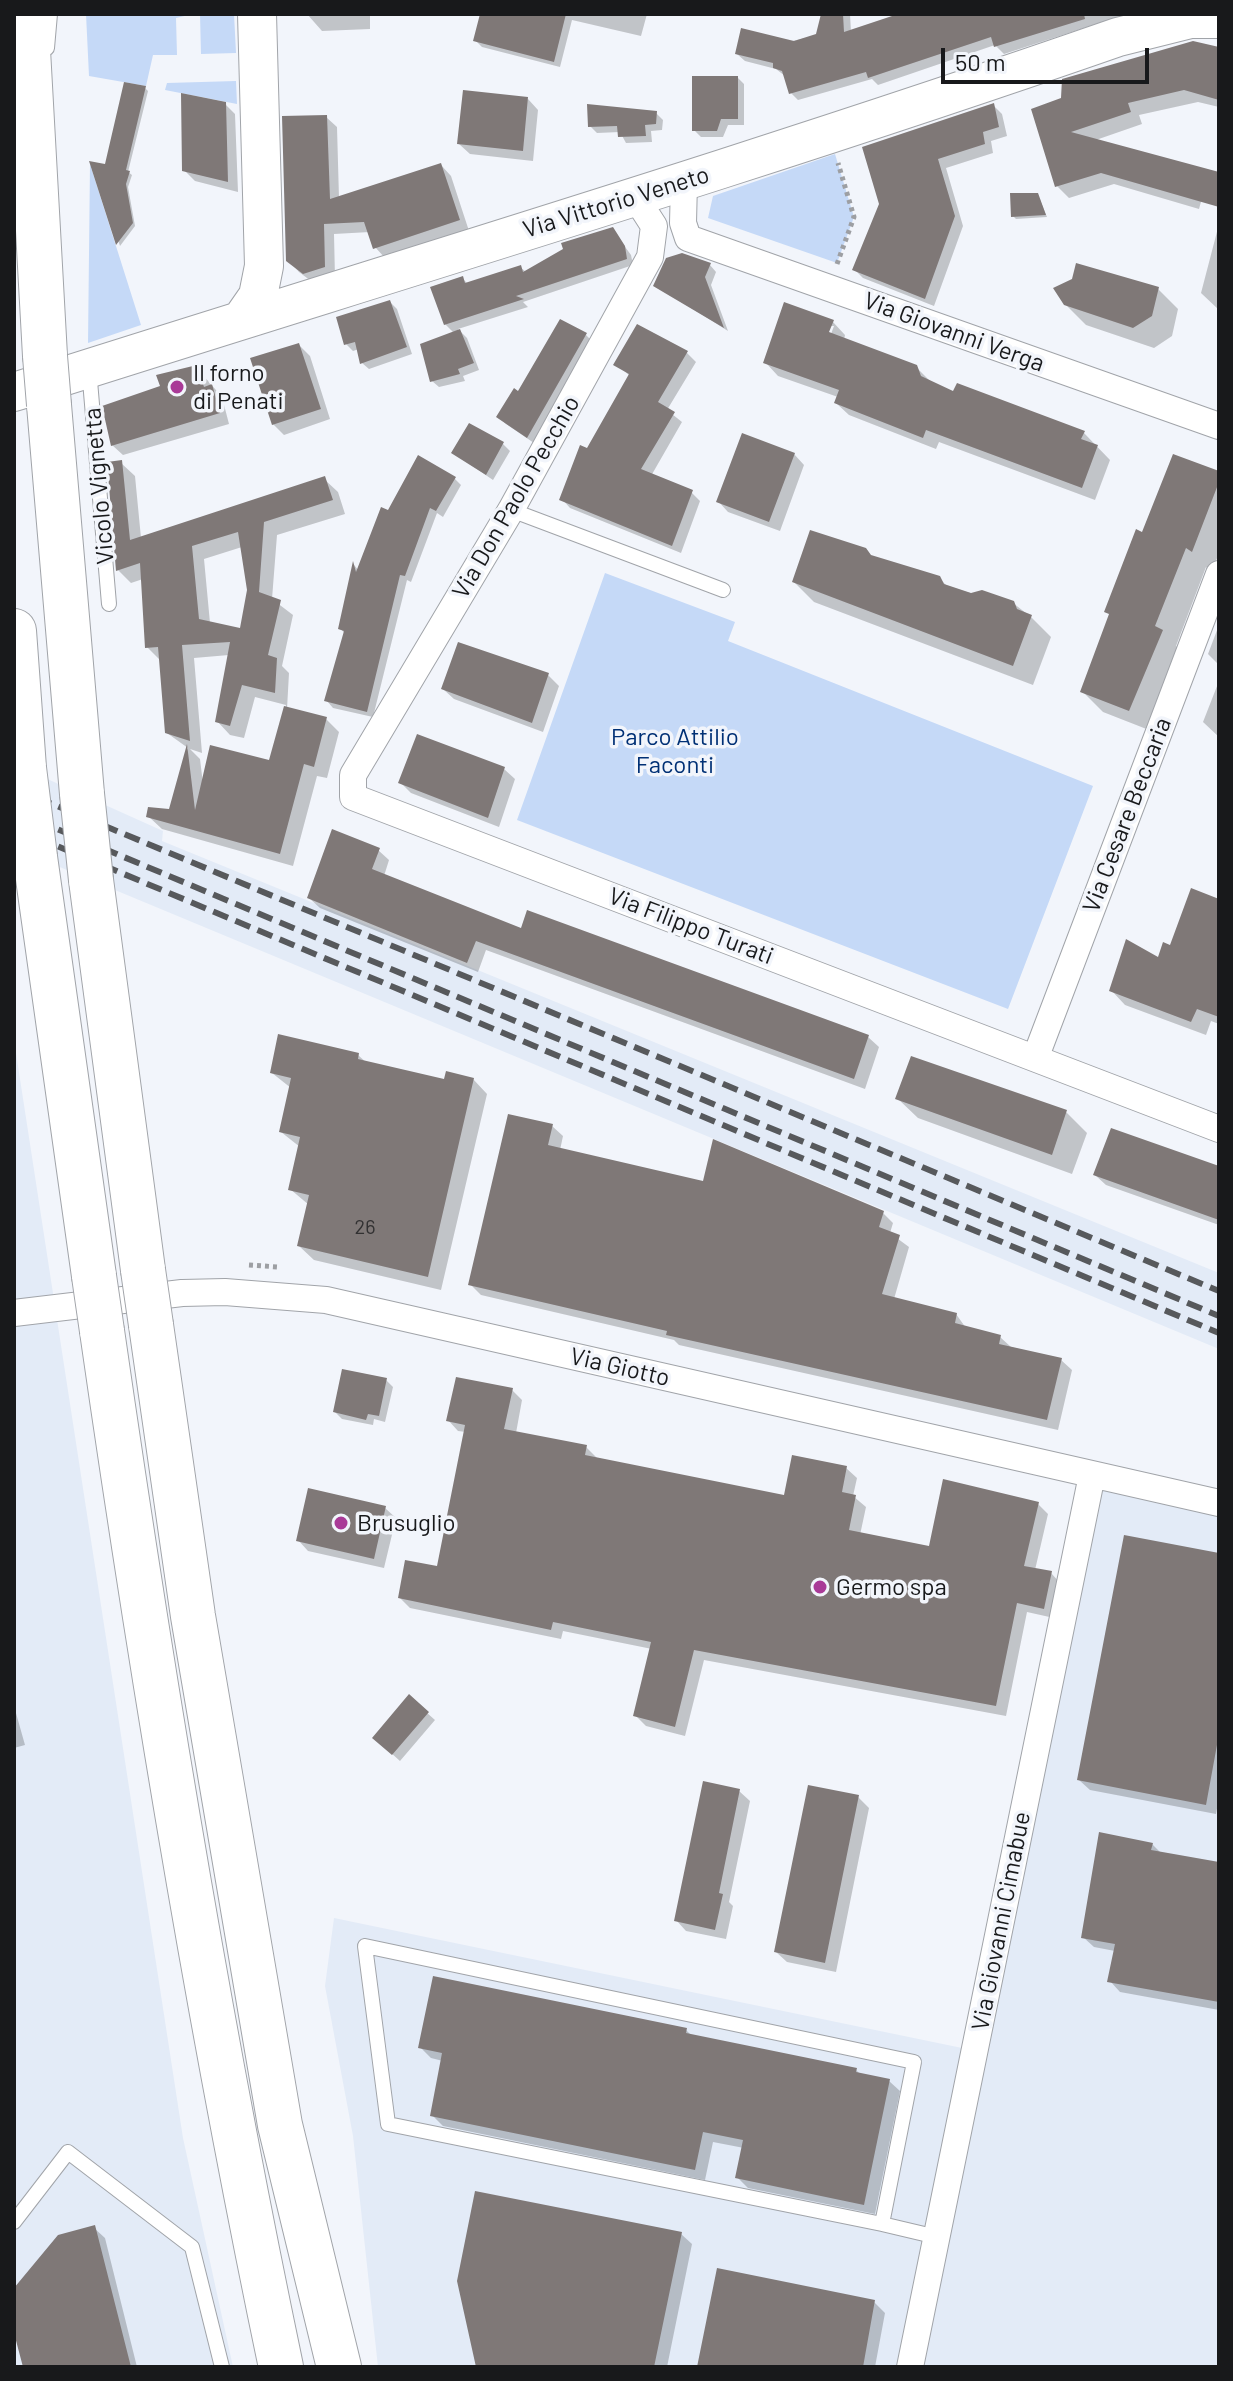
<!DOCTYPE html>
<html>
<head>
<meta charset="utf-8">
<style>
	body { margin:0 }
	#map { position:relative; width:1233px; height:2381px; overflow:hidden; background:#f2f5fb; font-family:Barlow,sans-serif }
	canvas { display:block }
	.frame { position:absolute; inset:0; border:16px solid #18191b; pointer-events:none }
	.scale { position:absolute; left:941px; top:48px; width:208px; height:36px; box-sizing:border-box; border:4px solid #18191b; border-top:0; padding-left:10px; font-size:24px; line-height:28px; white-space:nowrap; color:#18191b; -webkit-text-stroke:6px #f2f5fb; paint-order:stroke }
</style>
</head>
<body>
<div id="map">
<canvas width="1233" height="2381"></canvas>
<div class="frame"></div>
<div class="scale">50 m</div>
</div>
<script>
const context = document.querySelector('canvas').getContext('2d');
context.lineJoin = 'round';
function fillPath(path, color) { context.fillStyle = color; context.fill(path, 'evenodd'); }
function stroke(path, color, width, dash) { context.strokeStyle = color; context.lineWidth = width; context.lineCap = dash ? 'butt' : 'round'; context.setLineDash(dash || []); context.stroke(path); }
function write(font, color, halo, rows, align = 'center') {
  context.font = font + ' Barlow,sans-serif'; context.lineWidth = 7; context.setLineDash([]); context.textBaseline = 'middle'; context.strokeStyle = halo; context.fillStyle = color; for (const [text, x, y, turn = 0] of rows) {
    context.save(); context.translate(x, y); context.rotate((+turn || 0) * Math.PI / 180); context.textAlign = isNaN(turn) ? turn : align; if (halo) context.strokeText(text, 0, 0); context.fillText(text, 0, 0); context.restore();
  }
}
fillPath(new Path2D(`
	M14 764 163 831 162 841 1219 1273V1349L14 848Z
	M14 1040 183 2138 233 2367H14Z
	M1099 1485 1219 1516V2367H918Z
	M334 1918 962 2048 901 2367H378L353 2136 325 1986Z`), '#e3ebf7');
fillPath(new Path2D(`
	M86 14H193L176 18 177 55H153L146 86 89 76Z
	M200 14H234L236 53 201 54Z
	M236 81 237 104 165 90 167 83Z
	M835 154 854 217 837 263 708 218 713 196Z
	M90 164 141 325 88 343Z
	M605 573 735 622 728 641 1093 786 1008 1009 517 820Z`), '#c5d9f7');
fillPath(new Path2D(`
	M307 14H370V29L322 31Z
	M482 14H647L641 36 572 20 560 67 482 47 476 41Z
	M823 14H850L851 32 905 14H1127L1004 54 995 45 878 85 872 79 798 100 791 93 785 76 776 69 745 61 737 54 818 35Z
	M1219 50V107L1198 102 1139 115 1142 124 1093 141 1207 180 1199 209 1114 184 1069 198 1057 186 1033 110Z
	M738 78 744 84V125H728L723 137H701L694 130Z
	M145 88 148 91 128 172 132 175 128 187 135 226 120 246 92 163 106 167Z
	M528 99 538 110 533 161 470 154 459 144Z
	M225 104 235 114 238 192 195 181 184 170Z
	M993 105 1002 114 1007 136 991 141 993 153 946 168 963 226 934 306 863 278 854 269 881 204Z
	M656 113 663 120 662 130 651 131 652 142 626 143 620 132 597 133 590 126Z
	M326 117 337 127 339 198 441 165 451 176 469 231 385 258 375 247 370 232 334 234 335 278 315 284 299 272 288 260Z
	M1038 195 1047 217 1016 219 1013 216Z
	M1219 224V310L1201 293Z
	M612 229 631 255 633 265 523 302 528 307 458 329 467 338 479 370 463 376 465 381 439 387 432 381 454 333 445 324 462 278 468 284 520 267 526 272Z
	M710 265 716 272 711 285 728 331 655 285Z
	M1158 289 1178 309 1172 336 1154 348 1086 325 1065 304Z
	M390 302 397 309 412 354 369 369 362 363 359 349 353 351 346 344Z
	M833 322 845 335 844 340 916 367 930 381 954 393 1084 433 1110 460 1095 500 939 442 936 449 849 415 836 403 838 397 778 376 766 363ZM829 326H834L828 342Z
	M586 335 593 342 534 443 506 424 499 417 519 394Z
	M299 345 310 356 330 419 284 435 273 424Z
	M687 353 696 362 667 410 682 422 651 476 691 492 700 501 681 553 570 508 562 499 630 376 616 364Z
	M196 367 222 397 229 424 123 455 112 445Z
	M503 444 510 451 493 480 453 453Z
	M794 454 804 465 780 531 728 512 718 501Z
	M121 463 135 476 141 538 324 479 338 492 345 514 277 535 272 599 293 615 282 666 289 673 287 709 326 719 339 732 327 778 317 776 293 866 162 829 148 816 171 811 188 748 167 733 161 661 147 647 143 579 131 583 118 570ZM242 547 249 590 242 630 210 623 204 559ZM229 655 217 721 230 735 244 738 255 697 286 705 270 763 203 784 200 759 190 749 202 753 194 658Z
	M1219 473V553L1212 571 1206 567 1176 646 1182 652 1149 730 1103 712 1082 691 1143 535Z
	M454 478 461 485 443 517 437 513 411 582 407 580 373 717 333 708 327 701 345 634 341 629 354 565 359 571 389 512Z
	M873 558 939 578 949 588 1013 603 1031 617 1051 637 1033 685 814 602 794 582Z
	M1219 625V665L1208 654Z
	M548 675 559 686 543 732 454 699 443 689Z
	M1219 681V737L1203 722Z
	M504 769 515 779 499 827 411 793 400 782Z
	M378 850 389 860 384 876 522 931 868 1037 879 1047 865 1089 486 950 478 972 320 908 309 898Z
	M1219 901V1024L1211 1021 1206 1035 1125 1005 1111 990 1159 960Z
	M358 1055 368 1064 445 1082 473 1079 487 1094 441 1290 314 1260 299 1246 309 1205 290 1189 300 1147 281 1132 291 1088 272 1073Z
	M912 1058 1066 1112 1087 1133 1072 1174 918 1118 897 1098Z
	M552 1126 563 1136 560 1150 704 1184 883 1213 893 1223 890 1233 909 1247 894 1299 956 1314 966 1328 1000 1337 1011 1347 1061 1360 1072 1370 1058 1430 679 1345 674 1340 481 1295 470 1284Z
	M1219 1169V1225L1106 1185 1095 1175Z
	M386 1380 393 1387 385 1422 374 1419 373 1425 342 1419 335 1412Z
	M512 1390 522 1400 516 1433 586 1447 597 1458 785 1498 846 1468 857 1478 853 1496 866 1507 860 1535 930 1549 1038 1504 1048 1514 1035 1570 1051 1573 1061 1584 1054 1618 1027 1612 1006 1716 704 1660 685 1736 646 1726 636 1716 652 1649 563 1631 561 1639 410 1608 400 1598 439 1569 466 1432 458 1431 448 1420Z
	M385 1508 396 1518 384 1568 308 1551 298 1540Z
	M1219 1555V1797L1216 1814 1090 1790 1079 1780Z
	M409 1697 435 1720 400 1761 381 1744Z
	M14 1706 25 1745 14 1748Z
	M739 1791 750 1801 729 1902 733 1906 726 1939 686 1931 676 1920Z
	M858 1797 869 1808 836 1972 787 1962 776 1952Z
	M1152 1844 1161 1853 1219 1864V2010L1120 1992 1110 1981 1115 1951 1094 1947 1083 1937Z
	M686 2030 693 2037 856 2070 861 2075 889 2081 900 2091 875 2214 748 2188 738 2178 744 2148 713 2142 705 2180 443 2126 432 2115 443 2061 431 2058 420 2047Z
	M94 2228 105 2238 137 2367H25L14 2325V2291Z
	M681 2234 692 2244 667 2367H478Z
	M874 2302 885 2313 875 2367H699Z`), '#0003');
fillPath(new Path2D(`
	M480 14H566L554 62 473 41Z
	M821 14H843L844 32 898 14H1084L1085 19 994 47 991 37 868 78 866 72 789 94 782 71 773 68V63L735 54 741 28 794 41 816 34Z
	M1193 41 1219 47V100L1184 90 1128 103 1131 112 1071 132 1219 172V207L1101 173 1055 187 1031 109 1061 98 1062 79Z
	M692 76H738V119H721L717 131H692Z
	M124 82 146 86 126 170 130 171 126 184 133 223 116 245 89 161 105 164Z
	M463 90 528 97 523 151 457 144Z
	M181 93 226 102 228 182 182 171Z
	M994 103 999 127 983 132 985 144 938 159 955 216 925 299 852 270 879 204 862 147Z
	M587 104 657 111 656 124 645 125 646 136 618 137 617 126 588 127Z
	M327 115 330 199 441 163 460 220 373 249 364 222 324 224 325 267 303 274 286 261 282 116Z
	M1010 193H1038L1046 215 1011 217Z
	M613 227 625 246 627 259 516 296 524 299 444 325 430 287 463 276 465 283 521 265 523 272 563 249 561 243Z
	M682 253 711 263 705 277 724 328 653 286 666 258Z
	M1076 263 1159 287 1152 316 1133 328 1064 305 1053 288 1072 279Z
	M390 300 407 347 360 364 355 342 344 345 336 317Z
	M784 302 834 320 829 332 917 365 921 376 953 391 957 383 1085 431 1081 439 1098 445 1082 488 926 430 923 438 834 403 839 390 763 363Z
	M560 319 587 333 527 438 496 417 514 388 518 391Z
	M637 324 688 351 658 402 675 412 641 469 693 490 672 546 559 500 580 445 587 448 629 374 613 365Z
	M460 329 474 363 458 369 460 374 430 382 420 344Z
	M299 343 321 409 272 425 250 358Z
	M197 365 204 387 212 384 220 413 111 446 102 406 160 386 156 375Z
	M469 423 504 442 486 475 451 453Z
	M742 433 795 453 769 522 716 502Z
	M1173 454 1219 471V482L1192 552 1186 548 1155 626 1163 630 1129 711 1080 692 1109 614 1104 612 1136 529 1142 532Z
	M418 455 456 477 436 511 430 508 405 576 400 575 367 712 324 701 344 631 338 629 353 561 356 572 381 507 388 510Z
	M122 460 130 540 325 476 333 500 264 522 259 592 281 600 268 655 277 658 275 693 242 685 230 726 215 722 230 642 182 645 190 741 165 733 158 647 145 648 140 563 116 571 107 462ZM238 532 247 590 240 628 199 619 192 546Z
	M810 530 866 548 871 555 940 576 944 584 971 593 982 590 1014 601 1017 609 1032 615 1013 666 792 582Z
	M458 642 549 673 532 723 441 689Z
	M284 706 327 717 314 767 304 764 280 854 146 817 148 807 169 809 187 744 195 810 210 745 269 760Z
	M417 734 505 767 488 818 398 783Z
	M332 829 380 848 372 869 521 928 527 910 869 1035 854 1079 476 941 467 963 307 898Z
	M1191 888 1219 899V1017L1197 1009 1191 1022 1109 991 1126 939 1158 957 1163 942 1170 945Z
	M278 1034 359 1053 358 1059 444 1079 446 1071 474 1078 428 1277 297 1246 309 1195 288 1190 300 1137 279 1132 291 1078 270 1073Z
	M911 1056 1067 1110 1052 1155 895 1099Z
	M508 1114 553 1124 548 1145 703 1181 713 1139 884 1211 879 1227 900 1235 882 1294 957 1313 955 1323 1001 1335 999 1344 1062 1358 1047 1420 666 1335 667 1331 468 1285Z
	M1111 1128 1219 1166V1220L1093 1175Z
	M342 1369 387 1378 379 1416 368 1414 366 1420 333 1412Z
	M456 1377 513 1388 504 1429 587 1445 585 1455 784 1495 792 1455 847 1466 842 1492 856 1495 849 1530 929 1546 943 1479 1039 1502 1024 1566 1052 1571 1044 1609 1017 1603 996 1706 694 1650 675 1727 633 1716 651 1642 553 1622 551 1630 398 1598 405 1560 437 1566 465 1425 446 1421Z
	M308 1488 386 1506 374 1559 296 1541Z
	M1124 1535 1219 1553V1734L1206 1805 1077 1780Z
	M409 1694 429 1712 392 1755 372 1738Z
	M703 1781 740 1789 719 1893 723 1894 715 1930 674 1921Z
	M808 1785 859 1795 825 1963 774 1952Z
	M1099 1832 1153 1843 1151 1850 1219 1862V2002L1107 1982 1115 1944 1081 1938Z
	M433 1976 687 2028 686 2033 857 2068 856 2072 890 2079 864 2205 735 2178 743 2140 703 2132 695 2170 430 2116 442 2053 418 2048Z
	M475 2191 682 2232 654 2367H476L457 2281Z
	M95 2225 131 2367H23L14 2333V2288L58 2235Z
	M717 2268 875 2300 863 2367H697Z`), '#7f7877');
const lane = new Path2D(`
	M47 48 50 14
	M89 369 109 604
	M511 510 723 590
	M14 2222 68 2152 192 2247 222 2367
	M882 2224 388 2124 365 1946 914 2062 882 2224 937 2237`);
const street = new Path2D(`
	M684 182 683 223 688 238 1219 426
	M636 198 654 226 650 257 511 510 353 775V797L1219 1129
	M1036 1056 1219 574
	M14 1313 182 1293 225 1292 326 1300 1219 1503
	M910 2367 1092 1475`);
const secondary = new Path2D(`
	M242 319 258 296 264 266 257 14
	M14 392C382 275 753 164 1118 37L1190 19H1219`);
const highway = new Path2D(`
	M26 14 45 356
	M49 405 82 794
	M14 631 24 768
	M35 857 94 1276
	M91 880 143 1270
	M151 1325 193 1616 280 2125 339 2367
	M102 1331C152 1678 209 2024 281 2367`);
stroke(lane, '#a1a4a9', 16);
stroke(street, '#a1a4a9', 28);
stroke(secondary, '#a1a4a9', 40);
stroke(highway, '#a1a4a9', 46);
stroke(new Path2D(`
	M837 264 854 217 838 163
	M249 1265 278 1267`), '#9d9fa3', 5, [4, 4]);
stroke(lane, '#fff', 14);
stroke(street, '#fff', 26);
stroke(secondary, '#fff', 38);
stroke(highway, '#fff', 44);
stroke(new Path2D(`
	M14 788 1219 1291
	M14 811 1219 1316
	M14 828 1219 1333`), '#57595c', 6, [16, 8]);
const highwayBridge = new Path2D(`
	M45 356 49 405
	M24 768 35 857
	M82 794 91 880
	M143 1270 151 1325
	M94 1276 102 1331`);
stroke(highwayBridge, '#a1a4a9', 46, []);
stroke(highwayBridge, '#fff', 44);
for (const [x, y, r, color] of [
	[177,387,8,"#a93a97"],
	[341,1523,8,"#a93a97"],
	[820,1587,8,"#a93a97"]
]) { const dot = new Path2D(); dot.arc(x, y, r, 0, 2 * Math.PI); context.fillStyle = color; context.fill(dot); stroke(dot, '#f2f5fb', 3); }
write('20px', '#323132', null, [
	["26",365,1227]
]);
write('24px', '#18191b', '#f2f5fb', [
	["Via Vittorio Veneto",616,202,-17],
	["Via Giovanni Verga",954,332,20],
	["Vicolo Vignetta",99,486,-95],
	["Via Don Paolo Pecchio",516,497,-60],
	["Via Cesare Beccaria",1127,815,-69],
	["Via Filippo Turati",691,926,21],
	["Via Giotto",620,1367,13],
	["Via Giovanni Cimabue",1001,1921,-79]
]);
write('24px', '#18191b', '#f2f5fb', [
	["Il forno",193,373],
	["di Penati",193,401],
	["Brusuglio",357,1523],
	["Germo spa",836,1587]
], 'left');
write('24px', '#003075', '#f2f5fb', [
	["Parco Attilio",675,737],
	["Faconti",675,765]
]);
</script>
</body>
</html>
